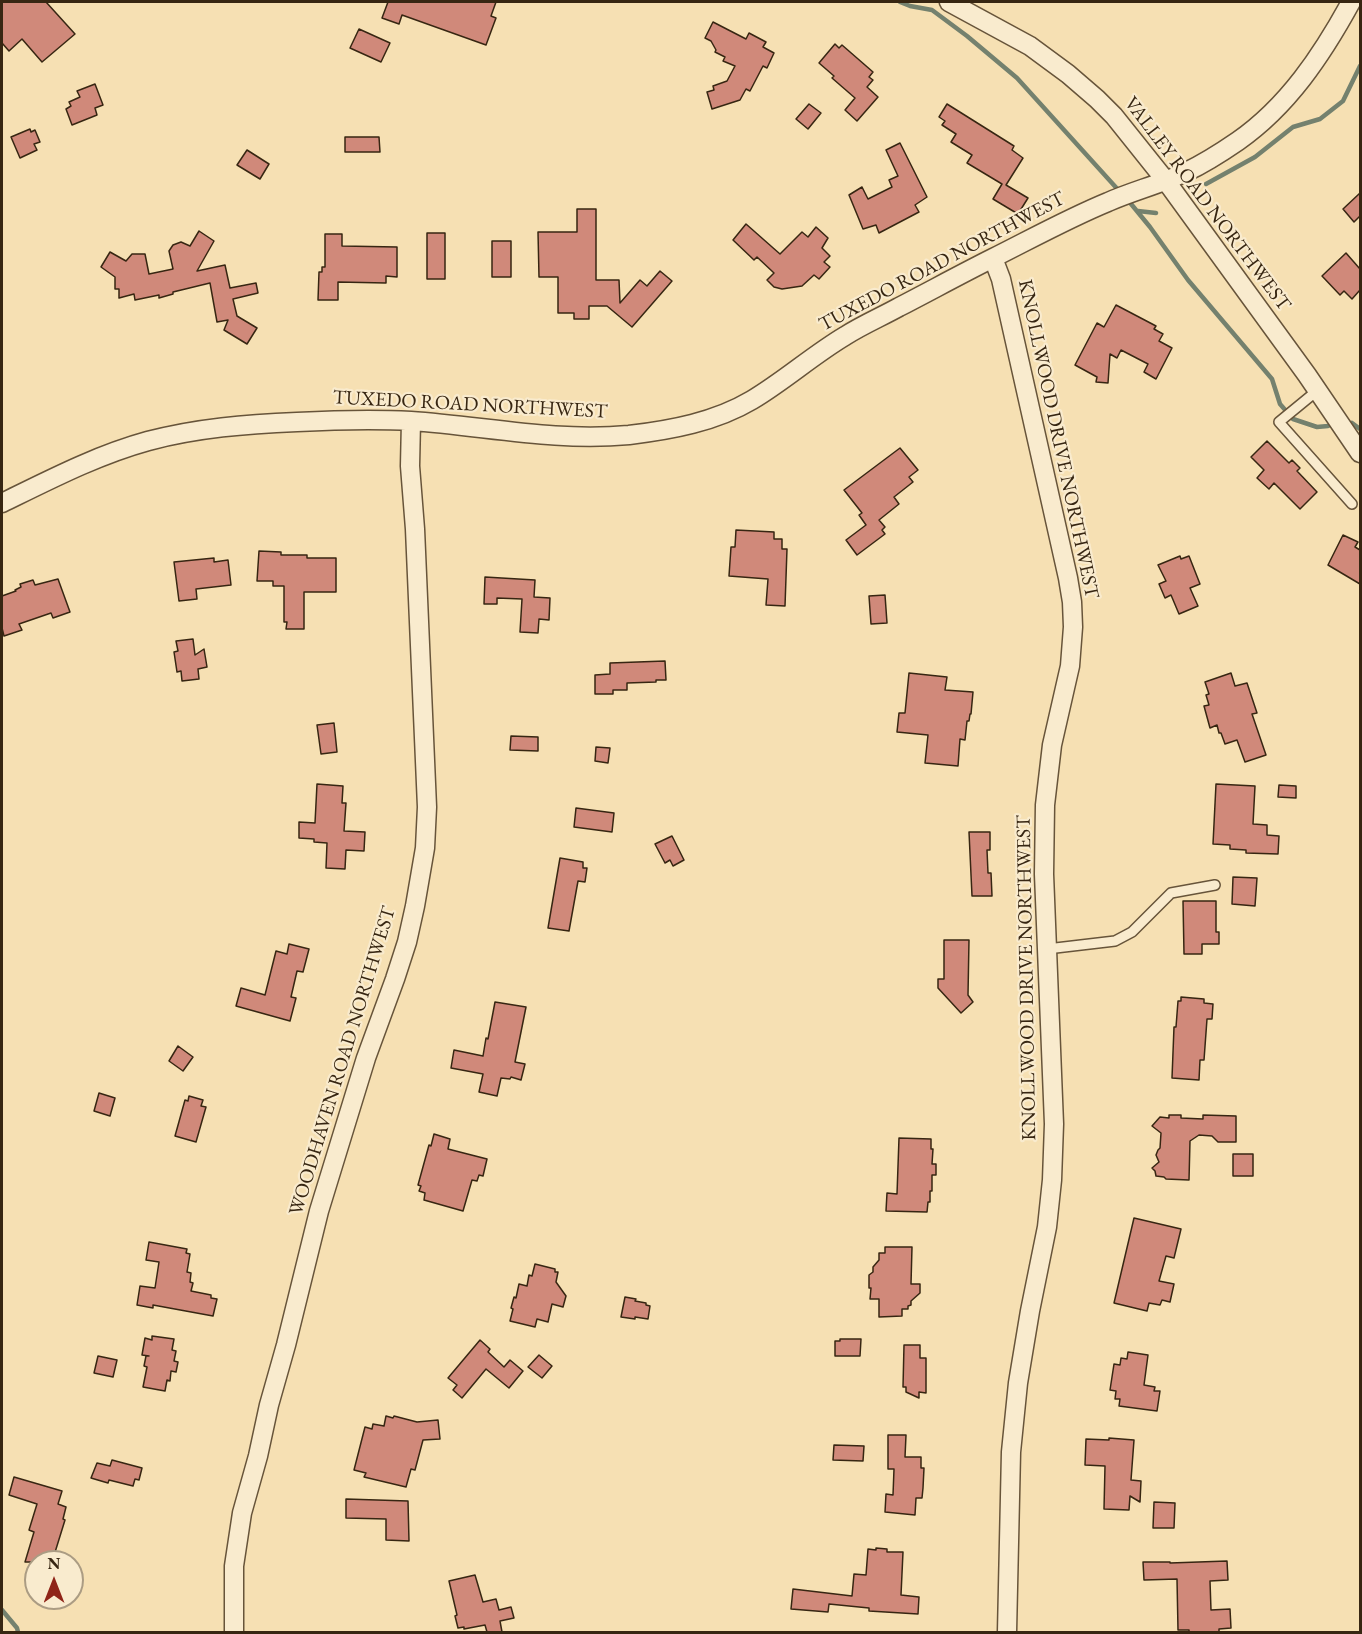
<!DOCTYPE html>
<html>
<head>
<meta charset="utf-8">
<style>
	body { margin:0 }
	#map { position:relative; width:1362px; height:1634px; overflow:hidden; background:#f6e0b3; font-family:"EB Garamond",serif }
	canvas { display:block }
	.frame { position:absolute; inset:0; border:3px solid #372612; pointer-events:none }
	.north { position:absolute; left:24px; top:1550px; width:60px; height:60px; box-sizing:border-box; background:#f9ebce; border:2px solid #ab9c83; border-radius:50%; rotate:0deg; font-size:16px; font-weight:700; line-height:24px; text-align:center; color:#372612 }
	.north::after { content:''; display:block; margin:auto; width:21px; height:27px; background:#8f2418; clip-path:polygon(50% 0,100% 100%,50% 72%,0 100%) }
</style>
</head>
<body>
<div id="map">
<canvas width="1362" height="1634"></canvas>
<div class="frame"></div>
<div class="north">N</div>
</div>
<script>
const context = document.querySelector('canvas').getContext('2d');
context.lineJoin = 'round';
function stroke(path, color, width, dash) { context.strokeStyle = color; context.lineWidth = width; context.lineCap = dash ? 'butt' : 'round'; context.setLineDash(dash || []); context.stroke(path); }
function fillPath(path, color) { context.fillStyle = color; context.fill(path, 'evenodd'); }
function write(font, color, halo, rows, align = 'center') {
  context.font = font + ' "EB Garamond",serif'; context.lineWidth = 4.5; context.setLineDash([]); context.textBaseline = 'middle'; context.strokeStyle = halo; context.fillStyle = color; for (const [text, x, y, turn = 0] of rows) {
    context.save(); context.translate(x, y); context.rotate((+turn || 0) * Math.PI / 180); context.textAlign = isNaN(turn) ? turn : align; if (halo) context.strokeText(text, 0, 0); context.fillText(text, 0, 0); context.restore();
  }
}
stroke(new Path2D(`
	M900 2 910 6 932 10 967 36 1017 78 1121 193
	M1206 184 1255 157 1293 127 1320 119 1343 101 1360 66
	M1127 199 1150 227 1188 280 1272 379 1280 404 1293 419 1317 427 1328 426
	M1138 211 1156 213
	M1352 423 1360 429
	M2 1610 17 1628 18 1632`), '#74816e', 4.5);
const building = new Path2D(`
	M2 2H46L75 34 42 62 22 39 9 51 2 43Z
	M388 2H496L491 16 496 18 486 45 402 15 399 24 382 18Z
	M713 22 746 39 749 33 766 42 763 47 774 53 767 68 763 66 750 91 746 89 740 100 712 109 707 92 714 90 713 86 727 81 735 66 723 61 725 57 715 52 716 50 711 41 705 38Z
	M359 29 390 43 381 62 350 48Z
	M835 44 839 48 842 45 873 72 869 77 873 80 867 87 878 97 857 121 845 110 855 98 832 78 834 76 819 63Z
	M95 84 103 105 95 108 97 115 72 125 66 109 71 106 69 102 80 97 77 91Z
	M809 104 821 113 808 129 796 119Z
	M947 104 1014 146 1012 150 1023 158 1006 185 1028 198 1018 214 993 199 1002 184 967 163 972 155 951 142 956 134 942 125 945 121 939 117Z
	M30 129 31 132 35 130 40 142 34 144 37 150 20 158 11 137Z
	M345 137H379L380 152H345Z
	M900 143 927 197 915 205 919 212 879 233 876 225 863 229 849 195 862 187 868 199 892 187 889 180 898 176 886 150Z
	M247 150 269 164 260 179 237 165Z
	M1360 193V216L1354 222 1343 209Z
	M577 209H596V280H619L620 303 640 280 647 286 660 271 672 281 632 327 607 306H589V319H574V313H558V277H539L538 232H577Z
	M746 224 780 254 802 232 808 237 816 227 828 238 822 248 830 256 824 262 830 267 819 279 814 275 802 286 782 289 774 287 767 280 774 273 757 257 754 260 733 240Z
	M199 231 214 241 197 271 225 265 230 288 256 283 258 293 233 299 237 316 257 328 247 344 224 330 228 320 217 322 210 283 173 292V294L159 298V295L135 300 134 294 119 298V289H115V277L101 267 110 252 126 261 132 254H145L149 274 173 269 169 251 173 245 181 242 190 246Z
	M427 233H445V279H427Z
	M325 234H342V246L397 247V277L386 276V283L338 282V300H318L319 272H322V267H325Z
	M492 241H511V277H492Z
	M1346 253 1360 269V290L1352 299 1344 291 1340 295 1322 276Z
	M1116 305 1156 326 1154 329 1163 334 1159 341 1172 348 1156 379 1144 372 1148 364 1121 350 1117 358 1110 354 1108 383 1096 382 1097 377 1075 365 1097 323 1104 327Z
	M1267 441 1289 463 1292 460 1300 468 1297 471 1317 492 1300 509 1274 483 1269 489 1257 478 1264 470 1251 457Z
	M900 448 918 470 909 477 913 482 894 497 899 504 879 520 885 527 882 530 885 534 857 555 846 540 866 525 859 515 862 513 844 490Z
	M736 530 774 532V539H782V549H787L785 606 766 605 768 579 729 576 731 547H735Z
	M1343 535 1358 542 1355 547 1360 550V584L1328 565Z
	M259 551 281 552V555H307V558H336V592H304V629H286L287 622H284V586H273V581H257Z
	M1180 556 1181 559 1189 556 1200 584 1190 588 1198 606 1179 614 1171 595 1165 598 1159 584 1166 581 1158 565Z
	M214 558V562L228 560 231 585 196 589 197 599 179 601 174 562Z
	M485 577 535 580 534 597 550 598 549 620 539 619 538 633 520 632 522 599 497 598V604H484Z
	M58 579 70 612 53 618 51 613 19 624 22 630 4 636 2 628V596L16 591 15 590 21 587 20 584 33 580 35 585Z
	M885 595 887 623 871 624 869 596Z
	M193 639 195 655 204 649 207 667 198 669 199 679 182 681 181 671 177 672 174 652 178 651 176 641Z
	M665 661 666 680H656V682L627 683V690H613V694H595V675L610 674V663Z
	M909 673 947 677 945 690 973 692 971 714H970L969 721H967L965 740 960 739 958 766 925 763 928 735 897 732 899 713H905Z
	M1231 673 1235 686 1247 683 1257 713 1252 714 1266 755 1245 762 1237 740 1225 744 1221 733H1219L1217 725 1210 728 1204 706 1209 705 1206 695 1209 694 1205 682Z
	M334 723 337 752 321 754 317 725Z
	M511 736 538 737V751L510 750Z
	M596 747 610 748 608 763 595 761Z
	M317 784 343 786 342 803H346L344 831 365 832 364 851 346 850 345 869 326 868 327 843 314 842V839L299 838V822L315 823Z
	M1216 784 1255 786 1253 824 1267 825V835L1279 836 1278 854 1246 853V850L1230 849V845L1213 844Z
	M1279 785 1296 786V798L1278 797Z
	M576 808 614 813 612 832 574 827Z
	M969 832H990V850H987L988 873H991L992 896H972Z
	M672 836 684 860 673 866 670 860 665 863 655 844Z
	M560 858 583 862V868H587L585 882 578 881 569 931 548 928Z
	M1233 877 1257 878 1255 906 1232 904Z
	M1183 901H1216V932H1219V944H1202V954H1184Z
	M944 940H969L968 995 973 1002 961 1013 938 988V979H944Z
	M289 944 309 949 303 972 297 971 291 997 296 998 290 1021 236 1006 241 988 265 995 276 951 287 954Z
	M1181 997 1204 999V1003L1213 1004 1212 1019H1207L1204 1060H1200L1199 1080 1172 1078 1174 1027H1176L1178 1001H1181Z
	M495 1002 526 1007 515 1062 525 1064 521 1080 511 1077 510 1079 501 1078 497 1096 479 1092 483 1074 451 1068 454 1050 483 1056 486 1038 488 1039Z
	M178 1046 193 1057 183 1071 169 1061Z
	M99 1093 115 1098 110 1116 94 1111Z
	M189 1096 203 1100 201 1106 206 1107 196 1142 175 1136 185 1100 188 1101Z
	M1169 1115H1181V1118L1203 1119V1115L1236 1116V1142H1218L1212 1136 1199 1135 1190 1141 1189 1180 1166 1179 1164 1177 1156 1176 1155 1171 1152 1168 1159 1162 1156 1155 1158 1150 1160 1148 1161 1133 1152 1126 1160 1117 1169 1118Z
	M434 1134 450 1139 448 1149 487 1159 483 1176 479 1175 477 1181 472 1180 463 1211 424 1200 425 1193 419 1191 421 1186 418 1185 429 1145 431 1146Z
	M899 1138 931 1139V1149H933L932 1164H936V1175H932V1191H930V1202H928L927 1212 886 1211 887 1193 897 1194Z
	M1233 1154H1253V1176H1233Z
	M1134 1218 1181 1229 1174 1258 1166 1256 1159 1281 1174 1284 1170 1302 1162 1300 1160 1305 1149 1303 1147 1311 1114 1303Z
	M149 1242 187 1249 186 1253 190 1254 187 1272 191 1273 190 1282 193 1283 191 1291 211 1295V1298L217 1299 213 1316 153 1305V1308L137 1305 140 1286 155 1288 159 1262 146 1260Z
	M885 1247H912L911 1284H920V1293L911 1301V1305L908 1306V1309H902V1316L879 1317V1299H870L871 1288H869V1275L873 1272V1267L879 1260V1253H885Z
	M535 1264 555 1269V1272H558L556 1282 566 1296 563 1307 552 1304 548 1322 537 1319 535 1327 510 1321 513 1309 511 1308 514 1297 516 1298 519 1284 527 1286 529 1275 532 1276Z
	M625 1297 636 1299 635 1301 646 1303V1305L650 1306 648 1319 635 1317V1319L621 1317Z
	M152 1336 174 1339 172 1350 176 1351 174 1361 178 1362 176 1372 171 1371 170 1381 167 1380 165 1391 143 1387 147 1367 144 1366 146 1356H149L142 1355 145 1338 152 1340Z
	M840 1339H861L860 1356H835V1341H840Z
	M480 1340 490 1349 488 1352 504 1367 510 1360 523 1371 509 1388 486 1369 462 1398 453 1390 457 1385 448 1378Z
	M904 1345H920V1358H926V1393L919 1392V1398L906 1392V1387H903Z
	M1128 1352 1148 1355 1144 1385 1155 1387 1154 1391H1160L1157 1411 1119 1406 1120 1399H1115L1116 1391 1110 1390 1114 1364 1120 1365 1121 1358 1127 1359Z
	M539 1355 552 1366 542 1378 528 1367Z
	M98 1356 117 1360 113 1377 94 1373Z
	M386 1416 393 1418 394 1416 417 1422 438 1420 440 1439 423 1440 415 1470 411 1469 406 1487 364 1477 366 1473 354 1470 365 1427 372 1429 373 1424 384 1426Z
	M888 1435H906L905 1457H921V1468H924L923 1488 922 1498H916L915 1515 885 1512 886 1494 893 1495 894 1469H888Z
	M1109 1438 1134 1440 1131 1480 1141 1481 1140 1502 1130 1496 1129 1510 1104 1509 1105 1466 1085 1465 1086 1439 1109 1440Z
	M834 1445 864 1446 863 1461 833 1460Z
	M112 1460 142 1468 139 1480 135 1479 133 1486 109 1480 108 1483 91 1478 97 1463 110 1466Z
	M14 1477 62 1491 58 1504 66 1507 63 1519 65 1520 52 1562H25L34 1532 29 1530 37 1504 9 1495Z
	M346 1499 408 1501 409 1541 386 1540V1519L346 1518Z
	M1154 1502 1175 1503 1174 1528H1153Z
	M876 1548 887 1549V1552H903L901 1595 919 1597 918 1614 869 1611V1608L829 1604 828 1612 791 1609 793 1589 852 1596 854 1574 866 1575 868 1549 876 1550Z
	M1227 1561 1228 1580 1210 1581 1211 1610 1230 1609 1231 1628 1219 1629V1632H1189V1630H1178L1177 1579 1144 1580 1143 1562H1170V1563Z
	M475 1575 483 1602 496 1599 499 1610 511 1607 514 1618 500 1621 502 1632H487L485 1625 464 1629V1627L458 1628 455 1616 457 1615 449 1581Z`);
fillPath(building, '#d0897a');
stroke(building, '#372612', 1.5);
const lane = new Path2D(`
	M1318 390 1279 422 1352 504
	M1047 949 1115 941 1132 932 1171 893 1215 885`);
const street = new Path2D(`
	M949 2 1030 46 1068 74 1097 99 1114 116 1166 181 1307 375 1360 453
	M993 258 1001 279 1068 578 1072 602 1073 627 1070 666 1052 745 1045 805 1044 874 1054 1124 1052 1180 1047 1227 1030 1311 1018 1383 1011 1452 1007 1632
	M2 503C49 480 97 455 148 441 197 428 247 424 297 422 335 420 373 419 411 421 485 426 554 442 629 435 671 430 715 422 752 400 784 381 813 355 845 336 862 325 881 317 899 307 930 291 961 274 993 258 1031 239 1069 218 1108 202 1133 191 1161 184 1186 172 1203 164 1222 152 1238 141 1288 106 1322 55 1351 2
	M234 1632V1566L242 1513 258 1456 269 1405 286 1345 319 1211 366 1058 395 979 407 942 415 906 425 848 427 807 415 529 410 466 411 421`);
stroke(lane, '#67543a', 12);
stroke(street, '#67543a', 21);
stroke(lane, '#f9ebce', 9);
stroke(street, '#f9ebce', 18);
write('20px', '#372612', '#f9ebce', [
	["VALLEY ROAD NORTHWEST",1207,204,53],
	["TUXEDO ROAD NORTHWEST",942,262,-28],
	["TUXEDO ROAD NORTHWEST",470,405,3],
	["KNOLLWOOD DRIVE NORTHWEST",1058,439,78],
	["KNOLLWOOD DRIVE NORTHWEST",1027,978,-91],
	["WOODHAVEN ROAD NORTHWEST",343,1061,-73]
]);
</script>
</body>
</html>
